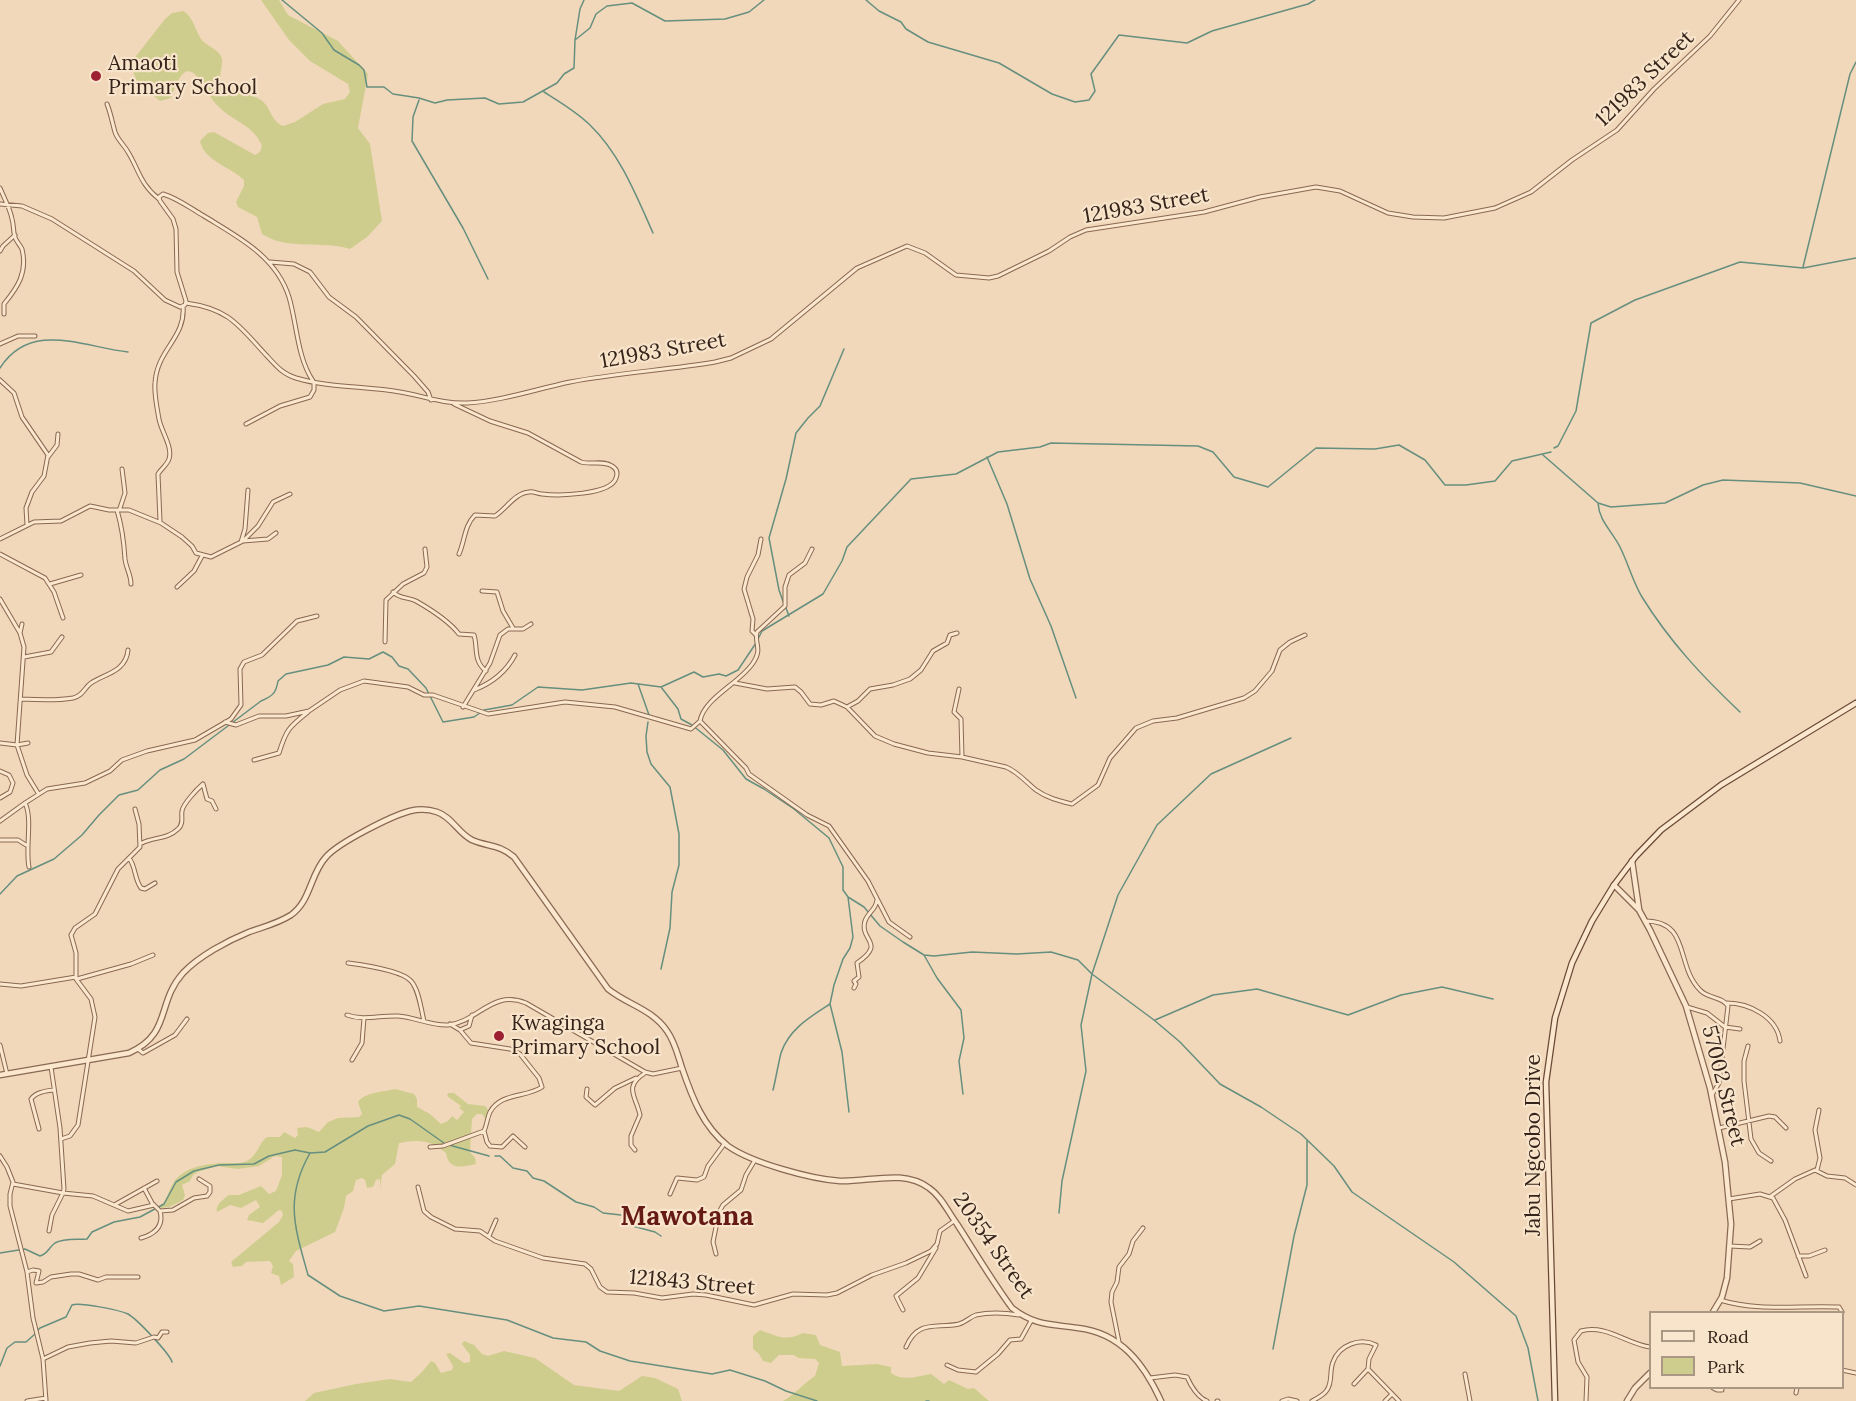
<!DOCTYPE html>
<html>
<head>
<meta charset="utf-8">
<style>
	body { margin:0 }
	#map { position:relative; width:1856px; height:1401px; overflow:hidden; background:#f1d8ba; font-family:Lora,serif }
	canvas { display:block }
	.legend { position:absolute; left:1649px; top:1311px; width:195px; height:78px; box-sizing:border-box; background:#f8e4ca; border:2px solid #aa9784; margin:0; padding:8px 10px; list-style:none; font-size:18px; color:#36231a }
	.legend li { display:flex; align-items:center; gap:12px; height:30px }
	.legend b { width:30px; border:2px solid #aa9784 }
</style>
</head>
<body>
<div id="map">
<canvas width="1856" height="1401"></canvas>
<ul class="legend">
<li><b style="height:8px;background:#fbe7cd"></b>Road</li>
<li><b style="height:16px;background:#cfcd8e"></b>Park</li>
</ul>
</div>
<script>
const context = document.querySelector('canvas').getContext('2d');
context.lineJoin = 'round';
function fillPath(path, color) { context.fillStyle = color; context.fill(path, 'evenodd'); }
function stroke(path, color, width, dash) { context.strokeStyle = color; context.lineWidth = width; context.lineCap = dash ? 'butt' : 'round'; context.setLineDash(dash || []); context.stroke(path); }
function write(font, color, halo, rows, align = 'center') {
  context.font = font + ' Lora,serif'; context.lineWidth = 4.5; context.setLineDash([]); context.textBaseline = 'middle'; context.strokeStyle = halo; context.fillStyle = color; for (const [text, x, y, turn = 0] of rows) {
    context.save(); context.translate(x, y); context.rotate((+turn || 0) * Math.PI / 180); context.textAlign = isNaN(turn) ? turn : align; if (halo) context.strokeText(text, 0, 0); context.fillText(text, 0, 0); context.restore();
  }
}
fillPath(new Path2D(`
	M261 0H279L288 15 338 41 368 74 358 128 370 144 382 221 367 237 350 249C322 240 288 251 262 234L257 217 238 207 236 202 244 186V180C231 167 204 161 200 141L208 133 214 132 255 155 260 152 262 146C254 125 232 121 218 106 201 90 190 41 171 98L160 101 137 82 131 66 133 60 165 19 172 13 183 11C193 16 195 30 201 39 207 47 220 49 222 59 223 71 216 74 225 87 236 93 253 94 261 100 272 108 269 119 283 126L295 122 323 104 345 99 350 92 348 84 310 61 289 40Z
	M395 1089 414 1094 417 1099V1107L430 1114 441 1124 448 1121 452 1116 457 1120 464 1112 459 1108 461 1106 447 1096 448 1093H454L468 1104 485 1106 489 1111 487 1121 482 1114H477L472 1119 470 1152 475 1158 476 1164C462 1167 449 1171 446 1153 431 1140 419 1139 399 1143L395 1164 382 1175 380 1189V1179L376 1180 373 1187 367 1188 365 1180 362 1178 356 1180 353 1191 346 1196 344 1208 335 1232 296 1251 289 1261 293 1264 294 1277 281 1285 279 1276 271 1273 273 1266 270 1261 246 1262 242 1266 233 1267 231 1262 279 1222 283 1215 282 1211 279 1210 263 1223 247 1220 249 1215 260 1207 256 1200 241 1208 230 1205 217 1212C215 1204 223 1200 229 1195H239L261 1186 269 1194 276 1191 282 1175V1157L275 1156 259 1166 238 1169 217 1166 200 1171 193 1175 190 1181 182 1185 185 1195 183 1200 169 1207 161 1208 160 1207C168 1200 170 1183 179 1176 192 1165 212 1163 228 1163 234 1163 241 1164 247 1161 258 1155 258 1144 267 1137H280L284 1132 295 1138 298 1135 297 1128 307 1127 319 1132 328 1122 338 1118 359 1117 362 1114 358 1102C365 1092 383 1092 395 1089Z
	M760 1330C777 1336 786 1342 803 1333L816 1335 820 1345 840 1352 842 1366 877 1364 891 1367V1373C902 1382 919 1376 931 1374L944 1384 949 1380 968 1389 974 1388 989 1401H783C795 1394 803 1384 815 1376L819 1363 815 1359 798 1358 794 1355H779L771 1363 763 1361 759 1354 753 1349V1336Z
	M464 1341 474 1345 482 1354 488 1356 504 1351 535 1358 574 1385 619 1391 642 1376 655 1378 678 1389 682 1401H305L314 1393 356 1384 390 1379 411 1382 422 1372 431 1361 435 1363 441 1373 452 1370 453 1366 446 1354 450 1353 464 1363 470 1362V1355L462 1344Z`), '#cfcd8e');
stroke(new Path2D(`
	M282 0 322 33 334 50 359 65 364 70 367 87H384L393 94 419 98 435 103 447 100 485 98 499 104 523 102 557 83 564 74 574 68 575 40 590 28 596 14 607 6 632 3 665 21 725 19 749 12 764 0
	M866 0 879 11 901 22 906 29 928 42 999 63 1052 94 1075 102 1089 100 1095 91 1091 74 1119 35 1187 43 1212 31 1308 4 1315 0
	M575 40 580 9 584 0
	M544 92C560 102 577 112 590 125 620 154 636 195 653 233
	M419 100 413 117 412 141 463 228 488 279
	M1803 267 1850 74 1856 62
	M0 368C31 320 83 347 128 352
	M1554 448 1558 446 1576 411 1591 323 1635 300 1740 262 1803 268 1856 258
	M1543 455 1598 503 1611 507 1665 503 1703 485 1723 480 1800 483 1856 496
	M987 457 1007 504 1030 579 1051 626 1076 698
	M1598 503C1599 521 1612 531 1620 547 1628 563 1633 582 1642 597 1670 642 1702 676 1740 712
	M784 604 779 590 769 538 786 479 796 433 808 418 820 406 844 349
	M786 608 789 616
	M758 639 762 631 823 594 842 561 847 547 911 479 956 474 998 452 1040 447 1051 443 1198 446 1213 452 1234 477 1268 487 1316 448 1375 449 1399 445 1425 460 1445 485H1466L1495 481 1512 461 1551 452
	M638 684 649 715
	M661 687 678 709 681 719 692 725 723 750 746 779 764 789 794 809 829 838 843 867V890L848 897 864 907 880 926 903 942 924 955 934 956 972 952 1017 954 1051 952 1078 960 1092 974 1154 1020 1180 1042 1220 1084 1261 1107 1301 1134 1334 1166 1352 1192 1454 1262 1516 1316 1528 1348 1538 1401
	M648 722 646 736 647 752 651 764 670 787 679 834V865L672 892 670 928 661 969
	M0 894 17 876 54 859 82 835 99 815 119 795 138 790 160 770 184 759 261 701C273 696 276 693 278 681L286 674 328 665 344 657 369 659 383 652 392 657 399 666 408 669 426 688 443 722 474 717 484 710 512 705 538 687 582 690 631 683 661 687 694 672 703 677 719 674 726 676 738 670 756 643
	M848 897 853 937 850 948 843 959 834 985 830 1004 842 1052 849 1112
	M924 955 937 978 961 1010 964 1038 959 1061 963 1094
	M1155 1020 1213 995 1257 989 1348 1015 1401 995 1442 987 1493 999
	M773 1090C776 1078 778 1065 781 1053 789 1029 810 1017 830 1004
	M449 1145 489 1156
	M310 1153C284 1199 295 1228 308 1275L340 1296 384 1311 419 1306 507 1320 553 1338 586 1342 600 1351 630 1361 712 1374 730 1370 765 1381 786 1391 817 1401
	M495 1156H500L513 1168 527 1171 533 1178 544 1181 576 1202 594 1207 603 1213 621 1215 626 1219 625 1224 655 1232 661 1236
	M1059 1213 1062 1181 1086 1071 1081 1025 1092 974 1118 895 1157 825 1211 774 1291 738
	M0 1253 25 1249 40 1256C48 1254 49 1247 55 1243 64 1238 77 1240 87 1239L92 1232 114 1222 140 1217 164 1204 176 1182 194 1171 219 1165 254 1164 269 1156 295 1150 310 1153 325 1152 368 1126 399 1115 410 1119 444 1143
	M38 1330 40 1328 66 1317 72 1305C80 1302 119 1310 128 1314 137 1319 170 1354 172 1362
	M1273 1349 1294 1236 1307 1185V1141
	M0 1366 7 1348 15 1342H26L35 1334
	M926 1401H929`), '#668f7f', 1.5);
const minor = new Path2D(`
	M107 104C111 114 112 122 115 132 117 139 124 145 128 152 139 170 140 184 159 199
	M0 188C4 198 10 208 12 219 14 225 13 232 15 237 16 241 20 245 22 249 28 273 17 288 4 304V314
	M0 204 22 206 52 219 134 271 165 300 180 307 185 305 186 301 177 272 176 229 173 219 160 201 159 197 163 194C179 199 190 208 204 216 238 237 276 256 289 297 297 324 297 357 313 381
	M0 251 3 246 15 235
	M270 262 294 264 310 272 329 297 356 317 414 376 428 392 431 400
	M186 303C230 309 239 326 267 356 276 366 283 374 296 378 329 388 366 386 400 392 423 396 444 404 467 403 502 401 536 389 570 382 618 373 667 370 715 362L731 358 771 339 857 268 907 246 925 253 956 275 989 278 998 276 1049 251 1070 237 1086 230 1204 212 1260 197 1316 187 1340 191 1388 213 1413 217 1444 218 1495 208 1531 192 1572 160 1617 130 1654 89 1710 36 1739 0
	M0 344 18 336H35
	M0 380 14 393 22 417 48 455 44 476 32 492 26 508 27 525
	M454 404 490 421 528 433 581 462C590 465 604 460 612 466 617 469 618 473 616 478 611 495 558 496 542 494 538 494 533 491 529 492 515 493 506 509 495 516L475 515C464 526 465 541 459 554
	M246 424 280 406 310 397 314 390V382
	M48 457 57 445 58 434
	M120 508 125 493 122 469
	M117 510C122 527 124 542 125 559 126 568 131 575 131 584
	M160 521 158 474C161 469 167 465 169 459 173 447 161 431 159 419 157 408 154 394 155 383 157 349 186 338 183 306
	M0 539 34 522 61 521 90 506 95 507 109 510H129L161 523 182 537 192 546 196 553 211 557 243 541 268 539 276 533
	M243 541 258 526 273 502 290 494
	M241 542 245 529 248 490
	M0 554 45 578 54 592 63 618
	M50 584 81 575
	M177 587 194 571 202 556
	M482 591 497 592 503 611 513 628
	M393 592C400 599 408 597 416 601 430 609 449 621 459 634L474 635C478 648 473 661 486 671
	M0 599 20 633 24 647 17 745 27 775 38 793
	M20 633 22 624
	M756 635 752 631 753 619 744 589 747 577 758 555 761 539
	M385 642 386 600 403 584 424 573 427 567 425 549
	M24 657 51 652 62 637
	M735 683 767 689 795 687 801 692 810 704 821 705 834 701 847 707 875 736 894 744 928 753 962 757 1006 767C1018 772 1026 782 1036 790 1047 798 1060 801 1072 804L1098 785 1110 758 1136 728 1153 721 1177 718 1244 698 1255 691 1272 671 1280 650 1290 642 1305 635
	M959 689 954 712 961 719 962 757
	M474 690C492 683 506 672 515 655
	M21 699C38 700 56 701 73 698 83 696 84 688 91 683 104 674 126 672 128 650
	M463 707 490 663 500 635 508 629H523L531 624
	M847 707 858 701 870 689 893 685 910 679 921 670 933 651 947 643 950 635 957 633
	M700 721 746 768 749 774 807 815 829 826 868 881 889 922 910 937
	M700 721C704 698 740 683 753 663 763 648 754 644 757 632L785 606V587L789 575 805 563 812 549
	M225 722 236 725 259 716H286L309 711 340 690 364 681 408 687 424 695H433L488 714 565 702 615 707 691 729 700 721
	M0 743 17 745 28 743
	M254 760 279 753C286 730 289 727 308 712
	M0 771 9 775 13 783 10 792 0 798
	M25 803C33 819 25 848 29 867
	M0 821 25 803 47 789 85 783 110 771 122 760 147 751 195 740 231 719 241 705 240 669 244 662 262 655 297 621 317 616
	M0 840H18L26 845
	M142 843C154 837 168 839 178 829 184 824 181 817 182 811 183 804 197 789 203 784L207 799 212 801 216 809
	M129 858C136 867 134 878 141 888L145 889 155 883
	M1645 921C1691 921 1675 965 1700 990 1708 999 1722 996 1728 1006L1719 1083 1712 1095
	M348 963C363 965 401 970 411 981 419 990 421 1009 424 1021
	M77 979 131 964 153 955
	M0 984 21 986 76 977
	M854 988 856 984 854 981 859 977 857 963C887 942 859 941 865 921 868 912 876 910 877 900
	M1727 1003C1749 1003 1777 1017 1780 1041
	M1687 1007 1707 1013 1725 1027 1740 1029
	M347 1015C363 1021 381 1015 398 1016 414 1017 432 1026 448 1025 478 1022 492 989 526 1003L645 1072 653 1074 682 1068
	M460 1030 469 1026 472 1015
	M0 1045 7 1074
	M1748 1046 1744 1061V1081L1751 1139 1759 1153 1771 1161
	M138 1049 143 1053 175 1035 187 1019
	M352 1060 362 1043 364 1018
	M587 1089 586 1097 595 1105 615 1088 636 1078
	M1719 1128 1769 1116 1775 1117 1786 1128
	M39 1129 31 1099C36 1092 46 1091 54 1090
	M484 1131 487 1142 490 1146 502 1147 513 1136 525 1147
	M61 1139 70 1136 78 1125 95 1017 91 999 76 979V953L71 935 75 928 95 914 118 869 140 847 139 824 135 809
	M430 1147 443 1146 484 1131C487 1125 487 1118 490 1112 501 1092 526 1098 542 1087L539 1078 520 1054 510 1049 471 1043 460 1030 450 1024
	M635 1150 631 1145V1136L640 1115C636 1096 623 1087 645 1073
	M0 1156 7 1167 13 1182 10 1194V1206L27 1272 33 1318 43 1359 46 1401
	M1817 1170 1820 1158 1815 1130 1819 1110
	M13 1184 63 1193 93 1196 128 1211 154 1205
	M418 1187 424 1211 431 1217 455 1229 480 1231 495 1241 543 1258 585 1264 591 1269 600 1287 607 1292 634 1293 662 1298 693 1294 706 1295 754 1305 793 1294 827 1295 837 1293 872 1275 906 1263 931 1251 937 1244 940 1231 954 1221
	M670 1194 677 1178 697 1180 704 1177 708 1166 725 1143
	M1771 1196 1795 1179 1815 1170 1827 1176 1845 1178 1856 1185
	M1729 1199 1760 1194 1773 1198 1785 1220 1806 1276
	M116 1204 157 1181
	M160 1211 173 1210 194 1198 207 1196 210 1192V1186L199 1179
	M49 1231 52 1215 63 1193 64 1189 60 1128 51 1067
	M489 1236 496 1220
	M141 1238C155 1234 164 1226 160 1211L152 1203 144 1188
	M1730 1246 1750 1247 1760 1241
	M716 1254 713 1242 719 1212 723 1205 741 1190 746 1175 755 1160
	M1798 1256H1809L1825 1250
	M27 1272 33 1270 39 1271 36 1283 43 1282 51 1277 71 1274H79L98 1280 106 1277H138
	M1720 1300C1759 1312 1799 1305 1839 1307L1842 1312
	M903 1310 896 1296 918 1278 936 1248
	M1119 1342 1111 1302 1112 1292 1117 1282 1119 1267 1129 1254 1133 1241 1143 1228
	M906 1347C918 1319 936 1329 959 1324 966 1322 970 1317 976 1315 990 1312 1006 1313 1019 1315
	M43 1359 68 1347 90 1343 111 1341 136 1343 154 1337 158 1338 162 1332H167
	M947 1365 958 1370 976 1372 998 1354 1010 1340 1021 1339 1031 1321
	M1842 1370 1856 1373
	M1465 1374 1470 1401
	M1150 1378 1175 1375 1187 1377C1191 1386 1197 1397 1207 1401
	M1354 1384 1368 1369
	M1713 1388 1717 1390H1722
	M1796 1393 1797 1388
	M27 1401 46 1398
	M1217 1401H1218
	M1282 1401 1288 1399 1297 1401
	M1312 1401C1318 1398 1324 1395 1327 1390 1333 1381 1329 1372 1333 1362 1339 1345 1360 1337 1376 1345L1369 1359 1368 1369 1399 1401
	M1385 1401 1392 1394
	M1586 1401 1587 1377 1578 1362 1574 1340 1581 1331C1606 1324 1627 1344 1650 1347`);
const tertiary = new Path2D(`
	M1632 861 1639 909
	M1614 885 1639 910 1650 930 1686 1006 1710 1088 1725 1162 1731 1224 1727 1278 1722 1297 1713 1312
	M0 1075 129 1053C172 1034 156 1003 183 973 199 956 227 941 249 932 263 927 279 923 291 915 311 901 310 874 326 857 338 843 391 816 410 811 419 809 428 809 437 812 452 817 458 833 472 840 488 847 499 844 514 857L608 989C628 1005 652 1009 667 1031 675 1042 678 1056 682 1068 692 1097 703 1127 728 1146 752 1163 811 1179 840 1181 870 1182 903 1169 929 1188 942 1197 948 1212 957 1224 975 1252 992 1281 1012 1308 1035 1326 1051 1324 1078 1328 1121 1333 1144 1364 1161 1401
	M1627 1401 1635 1388 1650 1373`);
const secondary = new Path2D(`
	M1555 1401 1546 1082 1555 1018 1572 963 1592 921 1614 885 1636 856 1661 830 1721 785 1856 703`);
stroke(minor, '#896853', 5);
stroke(tertiary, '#896853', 7);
stroke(secondary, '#6a4937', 7);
stroke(minor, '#fbe7cd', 3);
stroke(tertiary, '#fbe7cd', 4.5);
stroke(secondary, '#fbe7cd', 4.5);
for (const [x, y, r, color] of [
	[96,76,6,"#9c1f32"],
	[499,1036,6,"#9c1f32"]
]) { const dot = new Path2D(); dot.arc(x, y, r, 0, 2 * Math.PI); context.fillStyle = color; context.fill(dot); stroke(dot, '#f8e4ca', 2); }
write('21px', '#36231a', '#f8e4ca', [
	["Amaoti",108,64],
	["Primary School",108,88],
	["Kwaginga",511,1024],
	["Primary School",511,1048]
], 'left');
write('21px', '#36231a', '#f8e4ca', [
	["121983 Street",1645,79,-44],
	["121983 Street",1146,206,-10],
	["121983 Street",663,351,-10],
	["57002 Street",1723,1086,76],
	["Jabu Ngcobo Drive",1534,1145,-90],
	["20354 Street",993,1246,55],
	["121843 Street",692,1283,5]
]);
write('bold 27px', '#661a16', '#f8e4ca', [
	["Mawotana",687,1217]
]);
</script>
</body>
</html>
